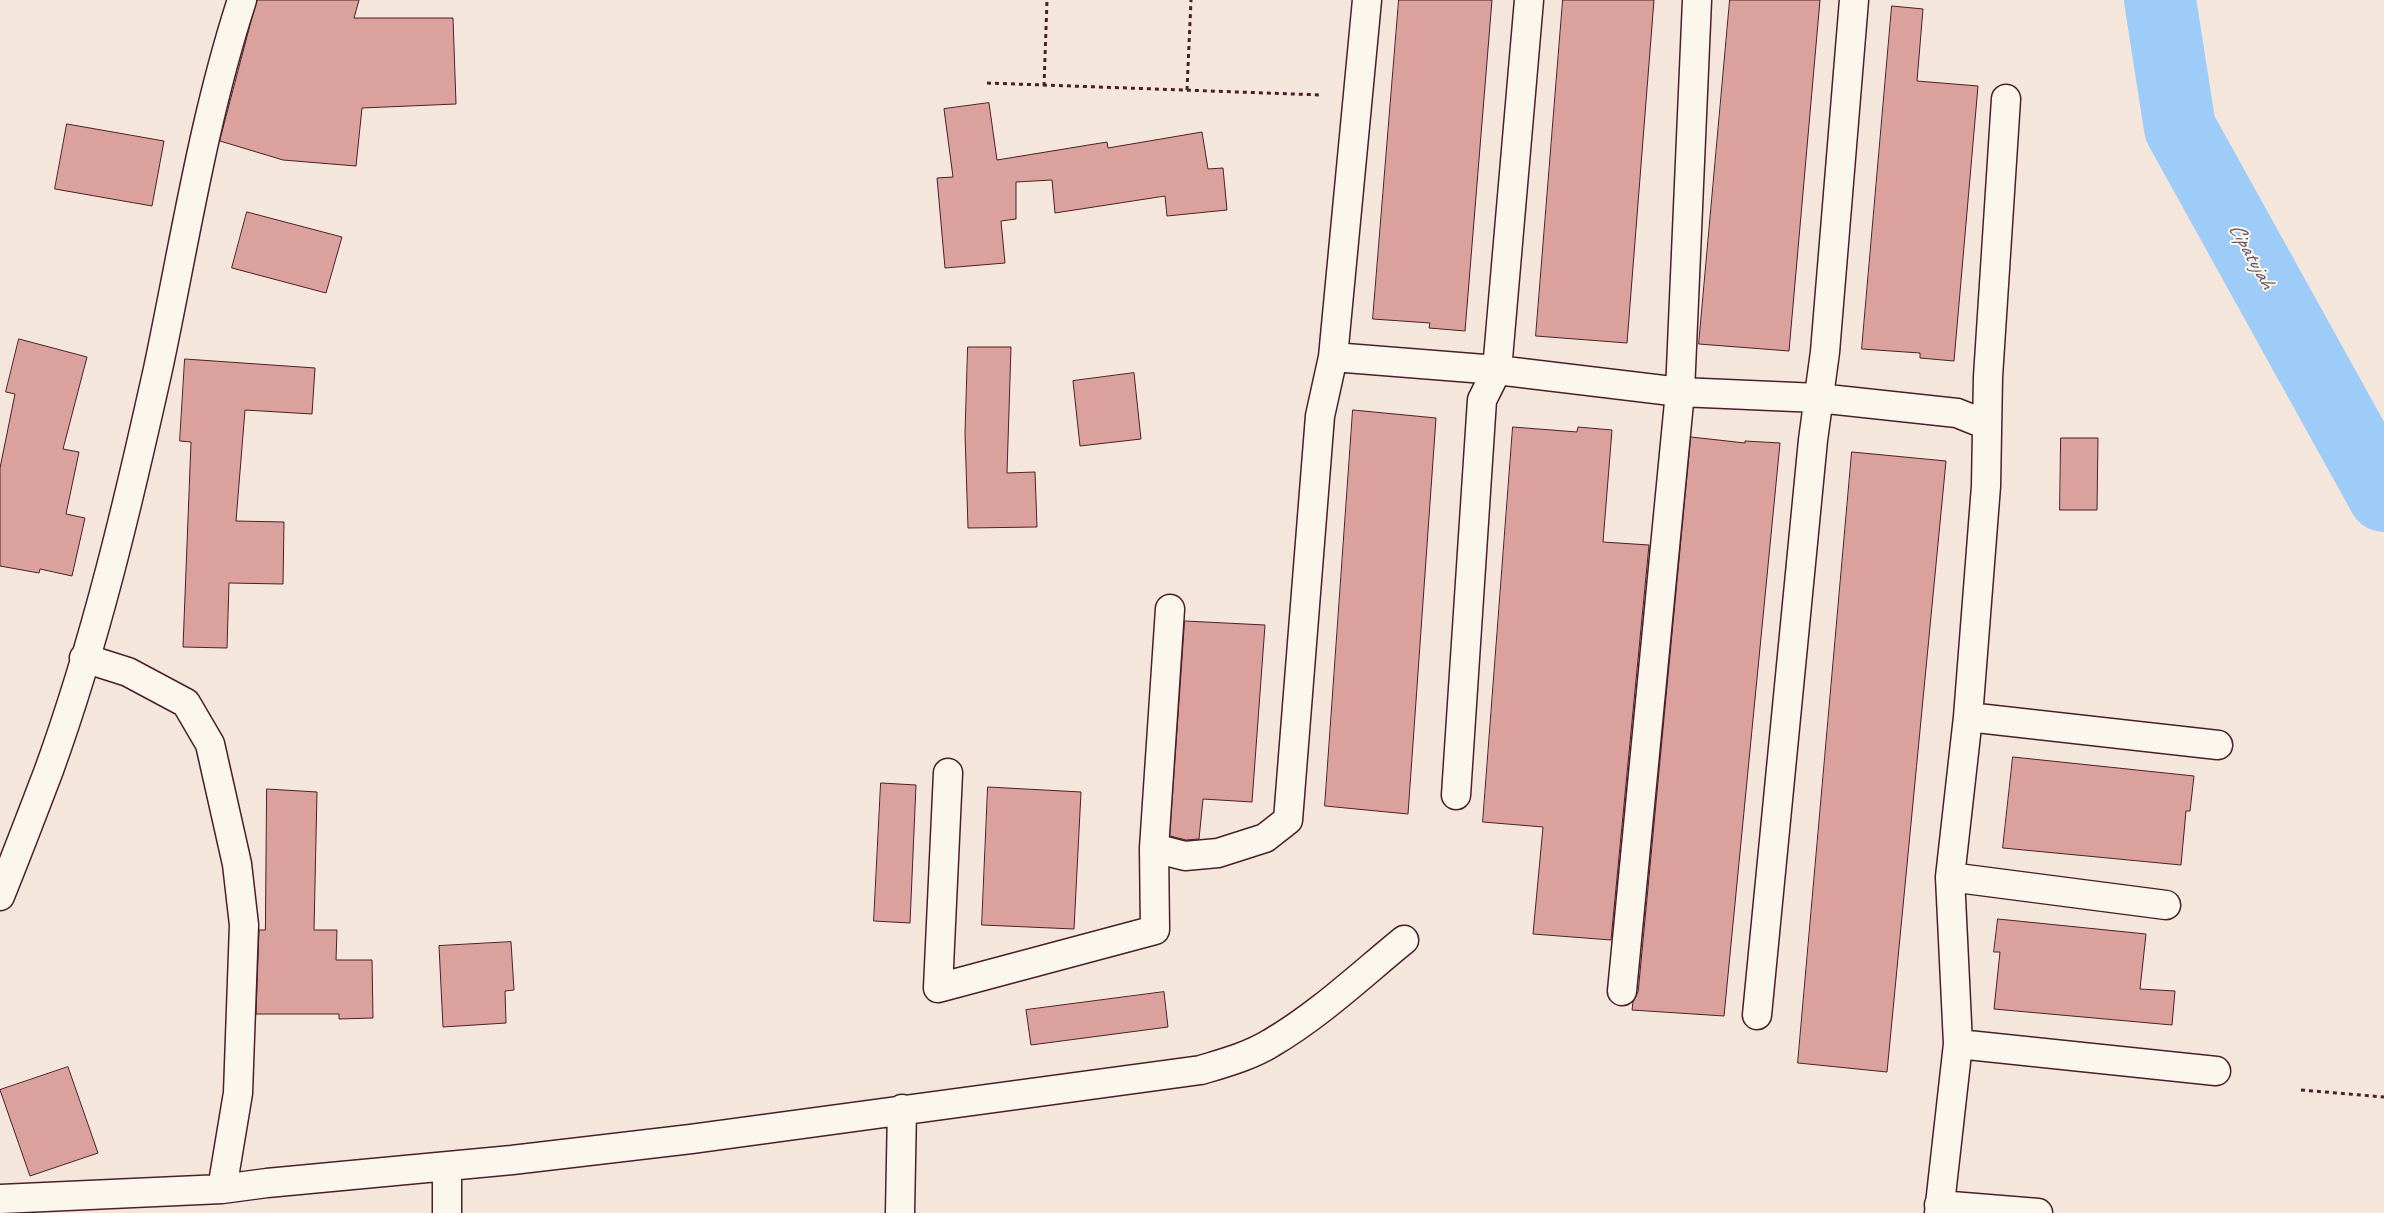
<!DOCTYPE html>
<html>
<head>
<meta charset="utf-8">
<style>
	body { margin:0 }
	canvas { display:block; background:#f5e6dc }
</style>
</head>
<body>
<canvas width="2384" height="1213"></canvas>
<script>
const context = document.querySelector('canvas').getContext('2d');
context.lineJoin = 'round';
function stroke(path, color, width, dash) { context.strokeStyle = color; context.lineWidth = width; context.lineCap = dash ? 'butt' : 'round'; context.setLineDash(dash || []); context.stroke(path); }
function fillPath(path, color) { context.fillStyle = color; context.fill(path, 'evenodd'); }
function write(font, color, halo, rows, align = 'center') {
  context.font = font + ' Caveat,sans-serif'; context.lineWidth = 4; context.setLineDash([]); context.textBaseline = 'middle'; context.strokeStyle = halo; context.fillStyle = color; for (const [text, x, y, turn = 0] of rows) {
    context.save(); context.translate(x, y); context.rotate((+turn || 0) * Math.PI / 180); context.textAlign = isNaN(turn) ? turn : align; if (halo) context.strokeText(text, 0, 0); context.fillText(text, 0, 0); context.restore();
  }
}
stroke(new Path2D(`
	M2160 0 2180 128 2384 496`), '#9dccf8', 72);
const building = new Path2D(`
	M257 0H359L354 18H453L456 104 362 108 356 166 283 160 220 141Z
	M1399 0H1492L1465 331 1429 328 1430 323 1373 319Z
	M1563 0H1654L1627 343 1536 336Z
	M1730 0H1820L1789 351 1699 344Z
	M1892 6 1923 9 1917 81 1978 86 1954 361 1920 358V353L1862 349Z
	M989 103 997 160 1107 142 1108 148 1202 132 1208 169 1223 168 1227 210 1167 216 1165 196 1055 213 1052 180 1016 182V219L1001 221 1005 263 945 268 937 178 953 177 944 109Z
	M67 124 164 141 152 206 55 189Z
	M247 212 342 237 326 293 232 268Z
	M19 339 87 357 63 449 79 452 66 514 85 518 72 576 40 569 39 573 0 566V468L15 394 6 392Z
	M968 347H1011L1007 473 1035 472 1037 527 968 528 965 434Z
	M185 359 315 368 312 414 245 410 236 521 284 522 283 584 229 583 227 648 183 647 191 442 180 441Z
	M1134 373 1141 439 1080 446 1073 381Z
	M1353 410 1436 418 1408 814 1325 806Z
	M1513 427 1577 432 1578 427 1612 430 1603 542 1649 545 1611 940 1533 934 1543 827 1483 822Z
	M1691 437 1745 443V441L1780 443 1724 1016 1632 1010 1633 1002 1638 992Z
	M2061 438H2098L2097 510H2060Z
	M1852 452 1946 461 1887 1072 1798 1063Z
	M1185 621 1265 625 1252 802 1203 799 1199 839 1186 840 1170 836Z
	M2013 757 2194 776 2190 811H2186L2181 865 2003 848Z
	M881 783 916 785 910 923 874 921Z
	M988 787 1081 792 1074 929 982 925Z
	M267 789 317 792 314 930H337L336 960H372L373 1018 339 1019V1014H256L259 930H265Z
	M1998 919 2146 934 2140 989 2175 991 2172 1025 1994 1009 2000 952H1994Z
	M511 942 514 990 505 991 506 1023 443 1027 439 946Z
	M1164 992 1168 1027 1031 1045 1026 1010Z
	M68 1067 98 1153 30 1176 0 1090Z`);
fillPath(building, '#dba19d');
stroke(building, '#4a1f2b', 1);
const street = new Path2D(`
	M1333 357 1497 370 1680 392 1818 398 1957 413 1987 425
	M84 658 128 672 186 703 210 744 237 864 244 925 238 1093 222 1189
	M1968 717 2218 745
	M948 773 938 988 1155 930 1154 848 1185 856 1218 853 1265 838 1288 820 1320 416 1333 357 1367 0
	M1456 795 1482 400 1497 370 1529 0
	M1154 848 1170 609
	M1950 877 2166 905
	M0 896C17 854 33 812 49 770 96 640 128 504 158 369 184 246 203 120 242 0
	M1622 991 1680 392 1697 0
	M1757 1015 1813 440 1825 352 1854 0
	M1958 1044 2216 1071
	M0 1199 222 1189 267 1183 512 1160 691 1139 1201 1070C1224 1063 1250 1056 1271 1043 1319 1015 1361 975 1404 940
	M1939 1205 2038 1213
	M447 1213V1167
	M900 1213 902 1109
	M1939 1213 1958 1044 1950 877 1968 717 1986 486 1988 377 2006 99`);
stroke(street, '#4a1f2b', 31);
stroke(new Path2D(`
	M987 83 1322 95
	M1044 86 1047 0
	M1187 90 1191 0
	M2301 1090 2384 1097`), '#4a1f2b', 3, [4, 4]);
stroke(street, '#fbf7ec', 28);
write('italic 22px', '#635368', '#fbf7ec', [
	["Cipatujah",2251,256,61]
]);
</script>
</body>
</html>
